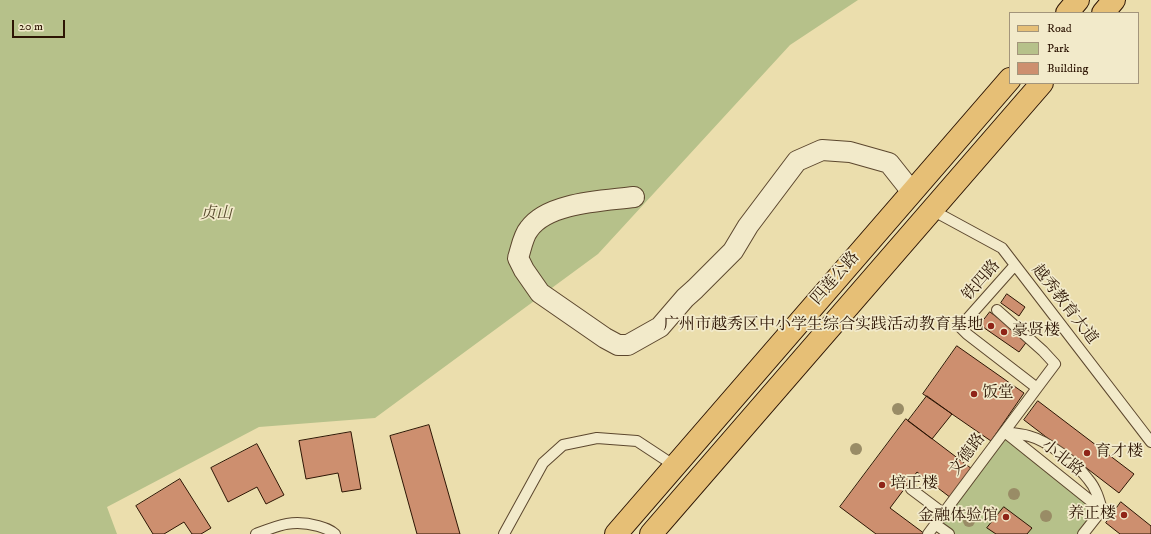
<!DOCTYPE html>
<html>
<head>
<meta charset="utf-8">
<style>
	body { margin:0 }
	#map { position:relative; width:1151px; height:534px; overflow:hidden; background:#ebdead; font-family:"IM FELL DW Pica",serif }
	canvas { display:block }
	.legend { position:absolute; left:1009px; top:12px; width:130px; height:72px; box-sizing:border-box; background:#f2eaca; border:1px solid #a3957b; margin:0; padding:5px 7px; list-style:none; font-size:12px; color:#2d1504 }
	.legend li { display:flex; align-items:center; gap:8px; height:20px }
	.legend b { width:20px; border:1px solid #a3957b }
	.scale { position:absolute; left:12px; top:20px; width:53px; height:18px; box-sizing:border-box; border:2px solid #2d1504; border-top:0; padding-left:5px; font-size:12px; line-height:14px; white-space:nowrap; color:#2d1504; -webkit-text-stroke:3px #f2eaca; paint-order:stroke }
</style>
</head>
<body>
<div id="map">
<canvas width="1151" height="534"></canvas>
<ul class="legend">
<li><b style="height:5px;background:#e6bf76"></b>Road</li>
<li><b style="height:11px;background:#b6c18a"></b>Park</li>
<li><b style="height:11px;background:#cd8f6f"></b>Building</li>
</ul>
<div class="scale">20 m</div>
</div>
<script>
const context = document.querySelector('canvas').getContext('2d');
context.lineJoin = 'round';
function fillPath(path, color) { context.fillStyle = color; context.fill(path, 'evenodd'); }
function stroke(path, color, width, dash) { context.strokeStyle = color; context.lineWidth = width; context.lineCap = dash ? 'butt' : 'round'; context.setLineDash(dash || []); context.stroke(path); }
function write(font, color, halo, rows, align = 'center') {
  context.font = font + ' "IM FELL DW Pica","Noto Serif SC",serif'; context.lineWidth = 3.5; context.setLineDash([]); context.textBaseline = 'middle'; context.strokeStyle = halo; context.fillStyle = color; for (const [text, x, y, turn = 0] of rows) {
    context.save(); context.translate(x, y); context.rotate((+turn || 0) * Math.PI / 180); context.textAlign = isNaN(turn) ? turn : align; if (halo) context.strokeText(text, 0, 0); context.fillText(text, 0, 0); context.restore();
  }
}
fillPath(new Path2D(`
	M0 0H858L790 45 598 254 375 418 259 427 107 507 117 534H0Z
	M1004 432 1102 510 1083 534H949L935 524Z`), '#b6c18a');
const building = new Path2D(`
	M1007 294 1025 307 1019 316 1001 303Z
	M990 312 1028 340 1019 352 980 325Z
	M957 346 1024 393 991 441 923 394Z
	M927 396 952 414 932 439 908 421Z
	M1038 401 1134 474 1119 493 1024 420Z
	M906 419 972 469 951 498 917 472 890 508 925 534H876L840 507Z
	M429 425 460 534H417L390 436Z
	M351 432 361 489 342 492 338 473 306 479 299 441Z
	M257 444 284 495 266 504 257 487 228 502 211 468Z
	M180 479 211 528 201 534H192L184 522 164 534H153L136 506Z
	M1121 502 1151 526V534H1120L1106 523Z
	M1004 507 1032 528 1027 534H996L987 528Z`);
fillPath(building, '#cd8f6f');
stroke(building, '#2d1504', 1);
const lane = new Path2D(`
	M932 210 1002 248 1151 442
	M997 310 1043 351 1055 364 1037 388
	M1004 432C1012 433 1021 434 1029 436 1048 441 1076 463 1088 479 1096 488 1099 499 1102 510
	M1006 433 1102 510
	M911 489 943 513
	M935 524 949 534
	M256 534C279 525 293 519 318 526 325 528 329 529 335 534
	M504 534 543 463 563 445 597 438 637 441 675 466
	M928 534 1037 388 967 334 960 327 1015 265
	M1083 534 1102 510`);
const street = new Path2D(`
	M634 197C604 201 548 202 529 229 523 236 521 249 518 258L524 270 540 293 605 338 618 345H628L660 327 685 298 695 289 733 251 748 226 797 161 822 150 850 152 889 163 912 192`);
const primary = new Path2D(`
	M1067 13 1078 0
	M1103 13 1114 0
	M616 534 1010 79
	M651 534 1042 83`);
stroke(lane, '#5c472e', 12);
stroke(street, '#5c472e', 22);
stroke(primary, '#2d1504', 24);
stroke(lane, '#f2eaca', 10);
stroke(street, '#f2eaca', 20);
stroke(primary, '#e6bf76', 22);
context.fillStyle = '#998c66';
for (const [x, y] of [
	[898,409],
	[856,449],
	[1014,494],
	[1046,516],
	[969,521]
]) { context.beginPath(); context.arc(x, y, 6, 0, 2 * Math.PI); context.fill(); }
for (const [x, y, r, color] of [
	[991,326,4,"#8f2418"],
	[1004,332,4,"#8f2418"],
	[974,394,4,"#8f2418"],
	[1087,453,4,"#8f2418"],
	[882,485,4,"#8f2418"],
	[1124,515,4,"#8f2418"],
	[1006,517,4,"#8f2418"]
]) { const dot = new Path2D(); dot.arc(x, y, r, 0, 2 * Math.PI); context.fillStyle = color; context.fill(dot); stroke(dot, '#f2eaca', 1.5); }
write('italic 16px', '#56492c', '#f2eaca', [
	["贞山",216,215]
]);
write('16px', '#2d1504', '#f2eaca', [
	["四莲公路",836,279,-49],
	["铁四路",982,281,-49],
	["越秀教育大道",1064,305,52],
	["文德路",968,455,-53],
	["小北路",1062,459,38]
]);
write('16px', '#2d1504', '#f2eaca', [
	["广州市越秀区中小学生综合实践活动教育基地",983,326,"right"],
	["豪贤楼",1012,332],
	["饭堂",982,394],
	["育才楼",1095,453],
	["培正楼",890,485],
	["养正楼",1116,515,"right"],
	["金融体验馆",998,517,"right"]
], 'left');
</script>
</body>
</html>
